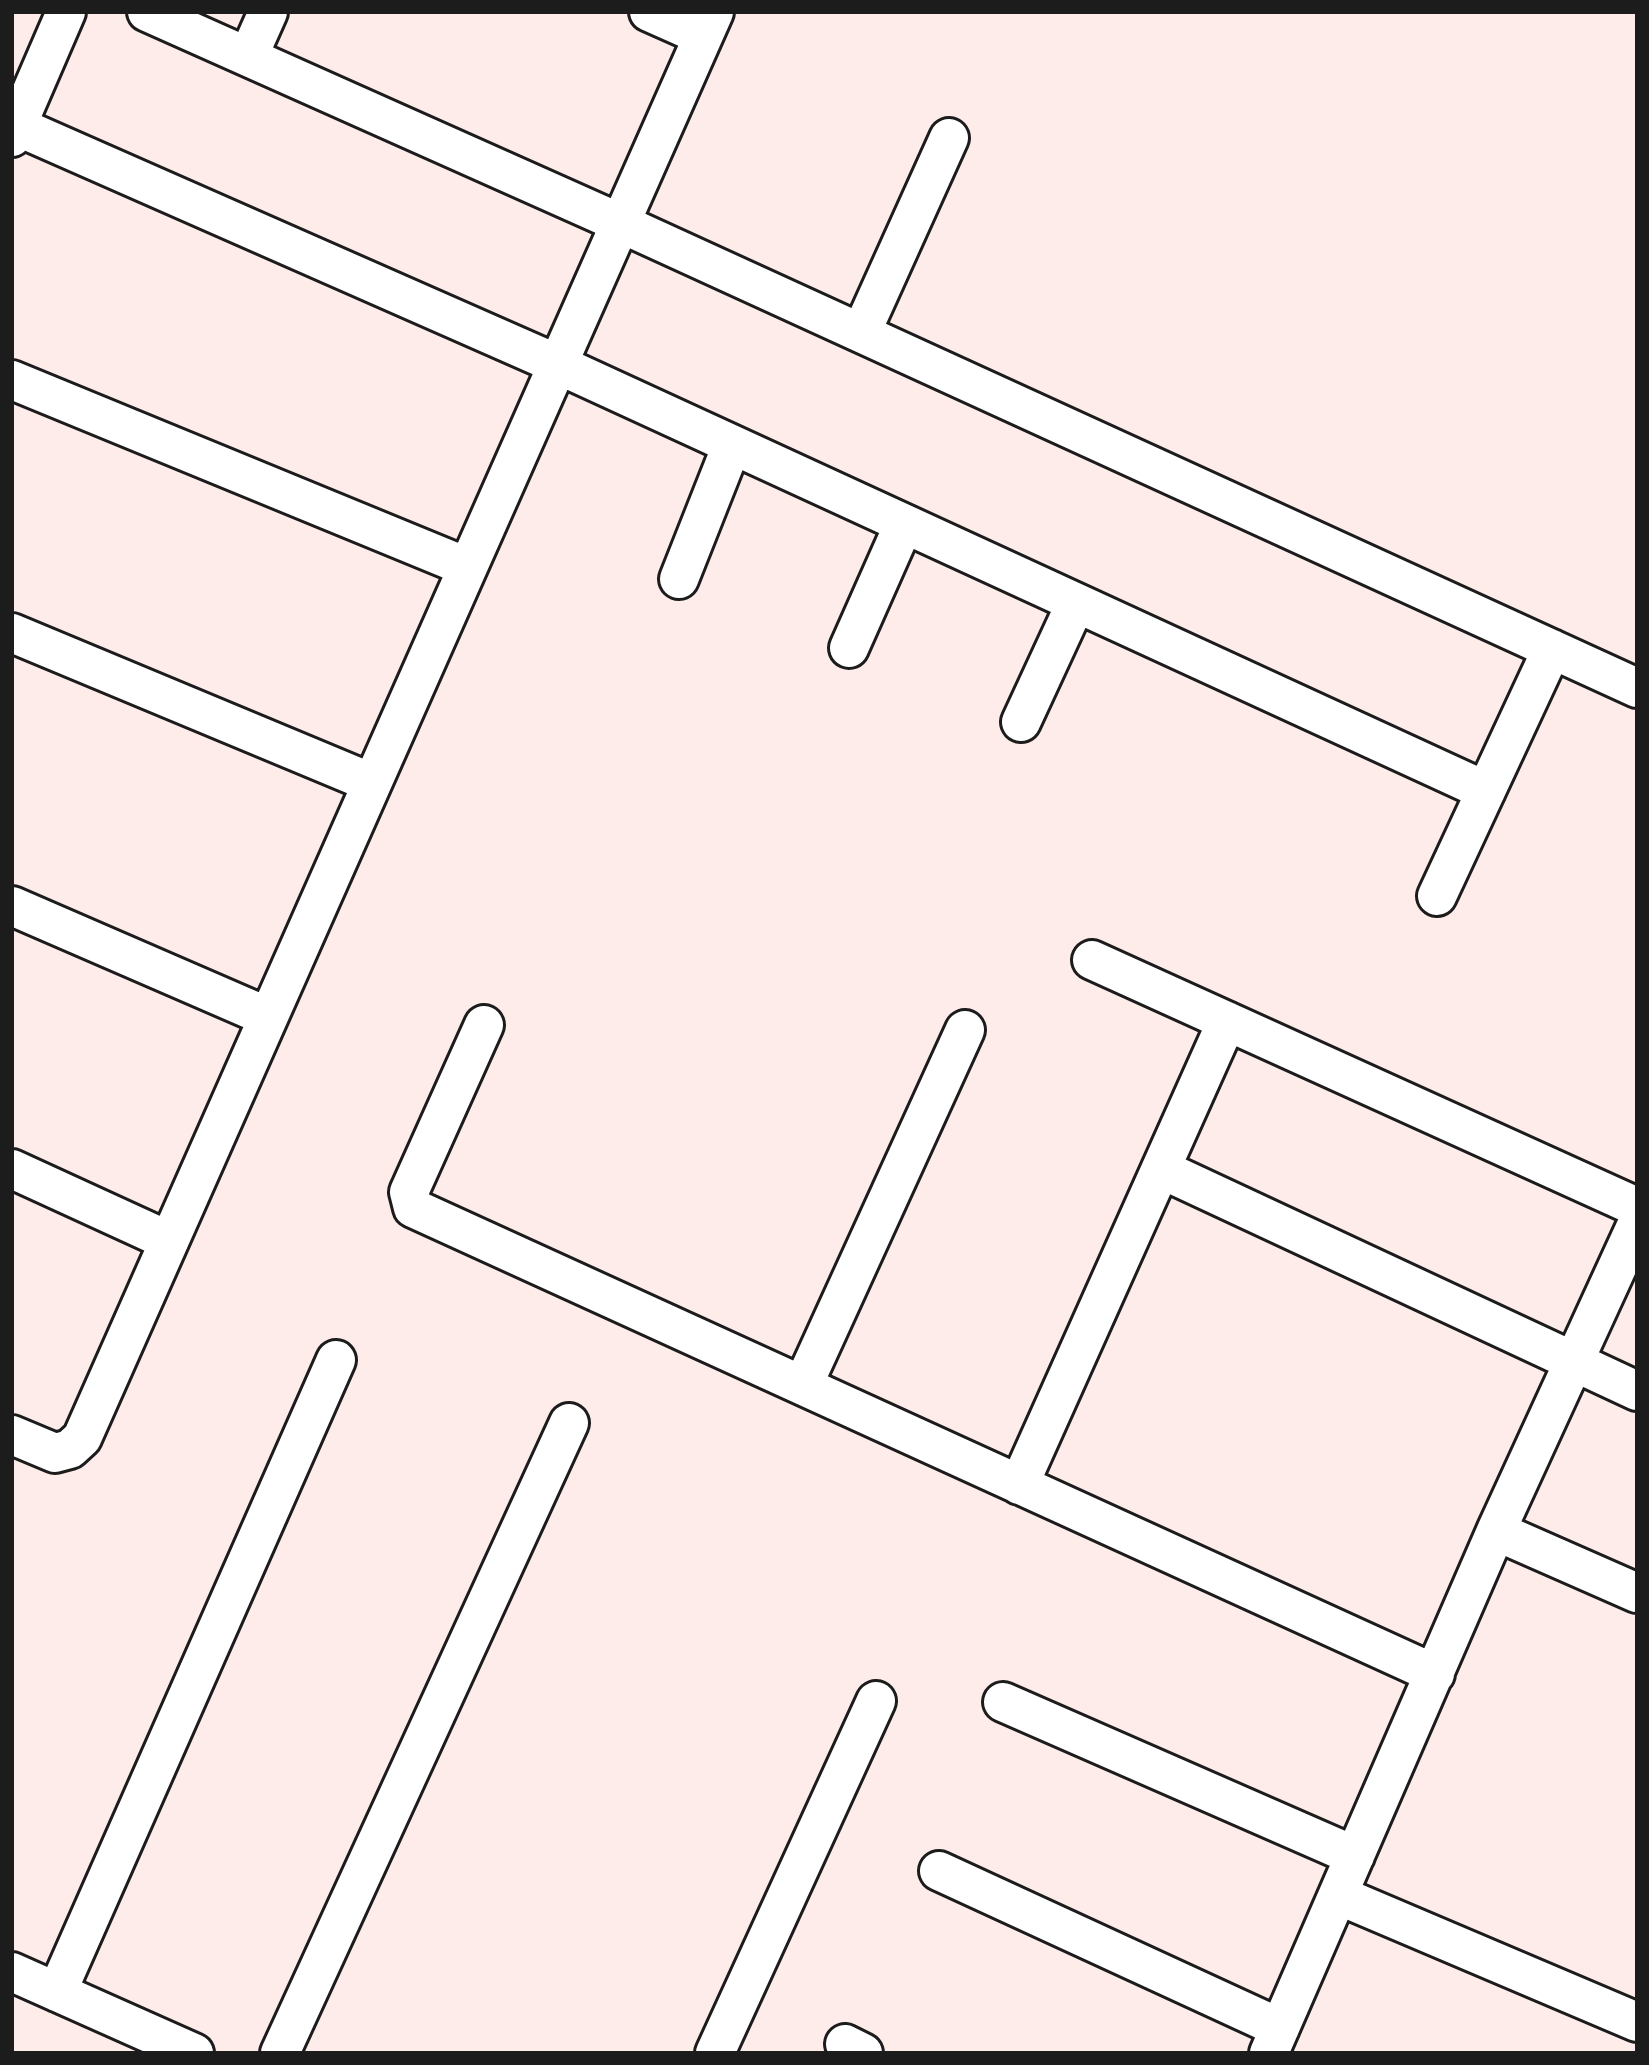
<!DOCTYPE html>
<html>
<head>
<meta charset="utf-8">
<style>
	body { margin:0 }
	#map { position:relative; width:1649px; height:2065px; overflow:hidden; background:#feecea; font-family:Pangolin,sans-serif }
	canvas { display:block }
	.frame { position:absolute; inset:0; border:14px solid #1c1c1c; pointer-events:none }
</style>
</head>
<body>
<div id="map">
<canvas width="1649" height="2065"></canvas>
<div class="frame"></div>
</div>
<script>
const context = document.querySelector('canvas').getContext('2d');
context.lineJoin = 'round';
function stroke(path, color, width, dash) { context.strokeStyle = color; context.lineWidth = width; context.lineCap = dash ? 'butt' : 'round'; context.setLineDash(dash || []); context.stroke(path); }
const street = new Path2D(`
	M147 12 620 223 1637 688
	M649 12 703 36
	M248 57 268 12
	M12 124 557 364 1486 791
	M12 137 66 12
	M861 333 949 138
	M12 380 467 567
	M679 579 732 445
	M12 633 372 783
	M849 648 904 524
	M1021 722 1076 603
	M1437 896 1552 649
	M12 906 268 1017
	M1092 960 1637 1207
	M484 1025 409 1192 413 1208 1435 1674
	M12 1169 169 1241
	M1161 1169 1637 1391
	M808 1374 965 1030
	M12 1435 55 1453 70 1449 82 1438 714 12
	M1019 1485 1227 1021
	M1496 1531 1637 1224
	M1003 1702 1355 1856
	M939 1871 1280 2028
	M1338 1895 1637 2022
	M12 1972 194 2053
	M57 1992 336 1360
	M845 2044 863 2053
	M280 2053 569 1423
	M715 2053 876 1701
	M1269 2053 1496 1531 1637 1593`);
stroke(street, '#1c1c1c', 44);
stroke(street, '#fff', 38);
</script>
</body>
</html>
